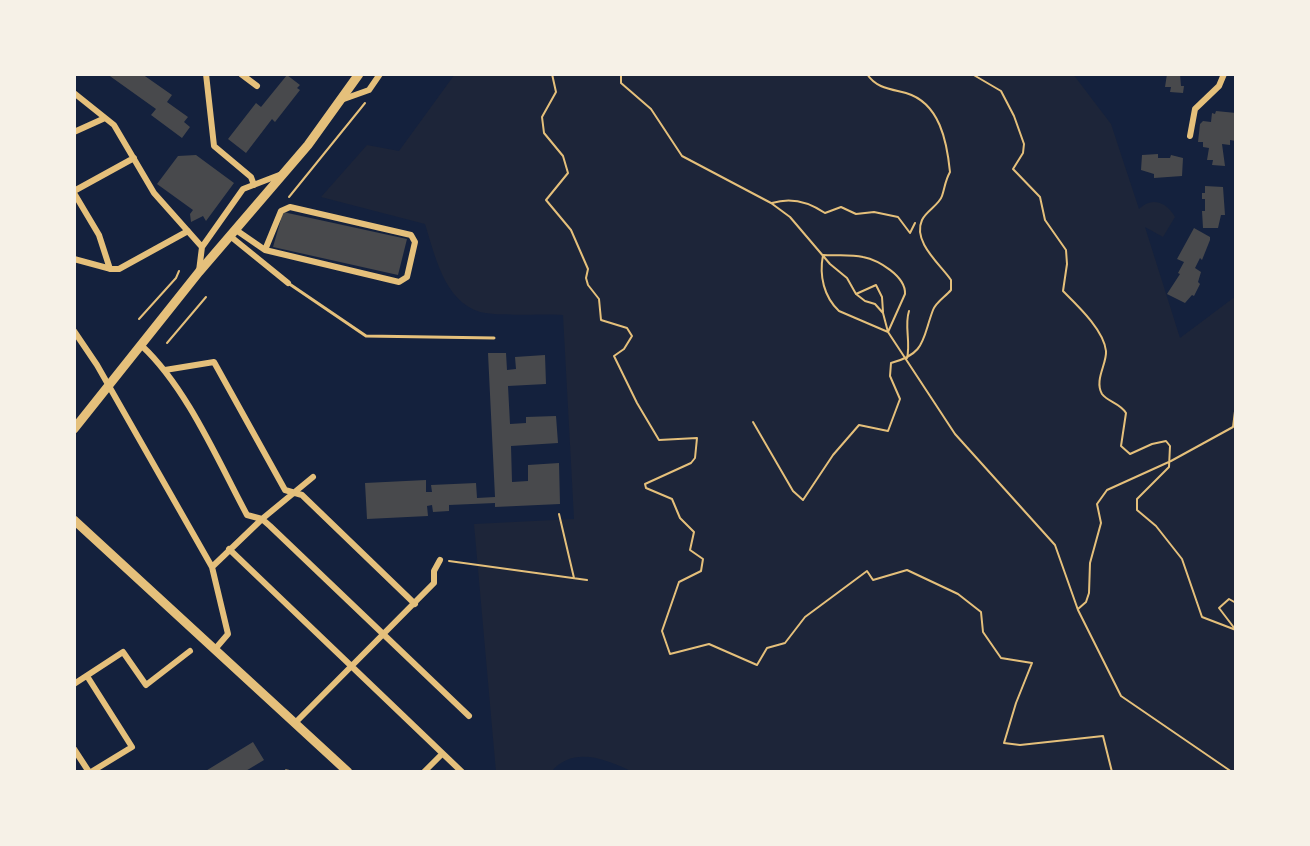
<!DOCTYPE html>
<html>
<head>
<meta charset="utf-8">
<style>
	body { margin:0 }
	#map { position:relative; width:1310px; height:846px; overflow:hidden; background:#14213d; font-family:Commissioner,sans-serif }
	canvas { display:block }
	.frame { position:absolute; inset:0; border:76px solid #f6f1e7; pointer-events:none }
</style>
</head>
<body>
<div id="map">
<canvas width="1310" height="846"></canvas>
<div class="frame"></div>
</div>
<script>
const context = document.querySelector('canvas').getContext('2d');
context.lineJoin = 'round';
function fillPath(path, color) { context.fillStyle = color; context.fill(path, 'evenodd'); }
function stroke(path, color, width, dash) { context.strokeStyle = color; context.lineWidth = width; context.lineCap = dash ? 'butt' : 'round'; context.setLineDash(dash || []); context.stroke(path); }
fillPath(new Path2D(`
	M455 74H1073L1111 124 1139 209C1151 197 1166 201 1175 217L1163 237 1145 227 1180 338 1236 296V772H633C607 760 574 745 551 772H496L474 524 574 519 563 315C539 313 502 317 480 312 444 301 435 255 425 224L321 197 367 145 399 151Z`), '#1d2539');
fillPath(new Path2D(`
	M107 74H142L172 95 167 102 188 117 184 122 190 127 182 138 151 115 156 109Z
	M1167 74H1180L1181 86H1184L1183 93 1170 92 1171 87H1165Z
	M287 75 300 85 297 88 300 90 275 122 272 119 246 153 228 139 256 103 261 107Z
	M1216 111 1236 113V141L1230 140V145L1222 144 1225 166 1212 165 1213 160H1207L1209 148 1203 147V142H1198L1200 124 1203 121 1211 122 1212 113 1215 114Z
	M1158 154V158H1170L1171 155 1183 158 1182 176 1154 178V174L1141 170 1142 155Z
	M196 155 234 183 206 221 203 216 191 222 190 214 193 210 157 184 178 156Z
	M1205 186 1223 187 1225 215H1221L1218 228H1203L1202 211H1205V199H1202V193H1205Z
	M283 212 407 239 398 275 273 247Z
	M1194 228 1210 237V240L1202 260 1200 258 1195 268 1201 272 1198 282 1200 284 1194 296 1192 295 1185 303 1167 294 1180 274 1178 273 1184 262 1177 259Z
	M488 353H506L507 370 516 369 515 357 545 355 546 384 508 386 510 424 526 423V417L556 416 558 443 511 446 512 482 528 481V465L559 463 560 504 495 507V503L449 505V511L433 512 432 505 427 506 428 516 367 519 365 483 426 480V492H432L431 485 476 483 477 498 495 497Z
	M253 742 264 760 244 772H204Z`), '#48494c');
stroke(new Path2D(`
	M552 74 556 92 542 117 544 133 563 156 568 173 546 200 571 230 588 269 586 278 588 285 599 299 601 320 627 328 632 336 624 349 614 356 637 403 659 440 697 438 695 458 691 463 645 484 646 488 672 499 680 518 694 532 690 550 703 559 701 571 679 582 662 631 670 654 709 644 757 665 767 648 785 643 805 617 867 571 873 580 907 570 958 594 981 612 983 632 1001 658 1032 663 1016 703 1004 743 1020 745 1103 736 1112 772
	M621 74V83L651 109 682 156 771 203 790 217 830 264 847 278 856 294 865 301 875 304 883 313 888 332 955 434 1055 545 1078 610 1121 696 1232 772
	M972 74 1001 91 1014 116 1024 144 1023 153 1013 169 1040 197 1045 220 1066 250 1067 264 1063 291C1077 305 1104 330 1106 351 1107 364 1094 380 1102 394 1108 402 1120 403 1126 413L1121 446 1130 454 1152 444 1166 441 1170 446 1169 467 1137 499V510L1156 526 1182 559 1202 617 1236 630
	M289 197 365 103
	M772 203C791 197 809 202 825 213L841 207 856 214 874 212 898 217 910 233 915 223
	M823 255C836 256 850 254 863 257 878 260 906 276 905 294L888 332 839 311C824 297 819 276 823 255Z
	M856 294 876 285 882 297 883 312
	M139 319 176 278 179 271
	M167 343 206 297
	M907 358C911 342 904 326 909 311
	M753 422 793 491 803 500 833 455 859 425 888 431 900 399 890 376 891 363C926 354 922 339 933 310 936 302 945 297 951 290V280C941 265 912 242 922 220 926 211 939 205 942 196 945 187 945 181 950 172 947 142 940 103 906 93 890 89 876 88 867 74
	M559 514 574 578
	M449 561 587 580
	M1078 609 1086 602 1089 593 1090 563 1101 523 1097 504 1107 490 1171 461 1233 427 1236 403
	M1235 629 1219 608 1229 599 1236 603`), '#e5c07b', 2);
stroke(new Path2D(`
	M288 283 366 336 494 338
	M286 771 293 772`), '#e5c07b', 3);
stroke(new Path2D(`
	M206 74 214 146 251 177 254 185
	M241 74 257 86
	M74 93 114 125 154 193 202 247
	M341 100 369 90 380 74
	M74 132 105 118
	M1190 136 1195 109 1219 86 1224 74
	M74 191 134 158
	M74 193 99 235 110 269
	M236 230 265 250 399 282 407 277 415 242 411 235 290 207 281 211 265 250
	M230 236 288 283
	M74 259 111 269H119L188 231
	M199 271 202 247 243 189 282 174
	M74 331 97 365 212 567 228 634 216 648
	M142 346C187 388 218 461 247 515L262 519 270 526 469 716
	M165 370 214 362 285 490 302 495 415 604
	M229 549 462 772
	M212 567 262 519 313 477
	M87 676 132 747 91 772
	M74 684 123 652 146 685 190 651
	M296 722 434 583V571L440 560
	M74 749 89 772
	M424 772 442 754`), '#e5c07b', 6);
stroke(new Path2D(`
	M74 429 199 272 308 145 359 74
	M74 520 348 772`), '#e5c07b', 9);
</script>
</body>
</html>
